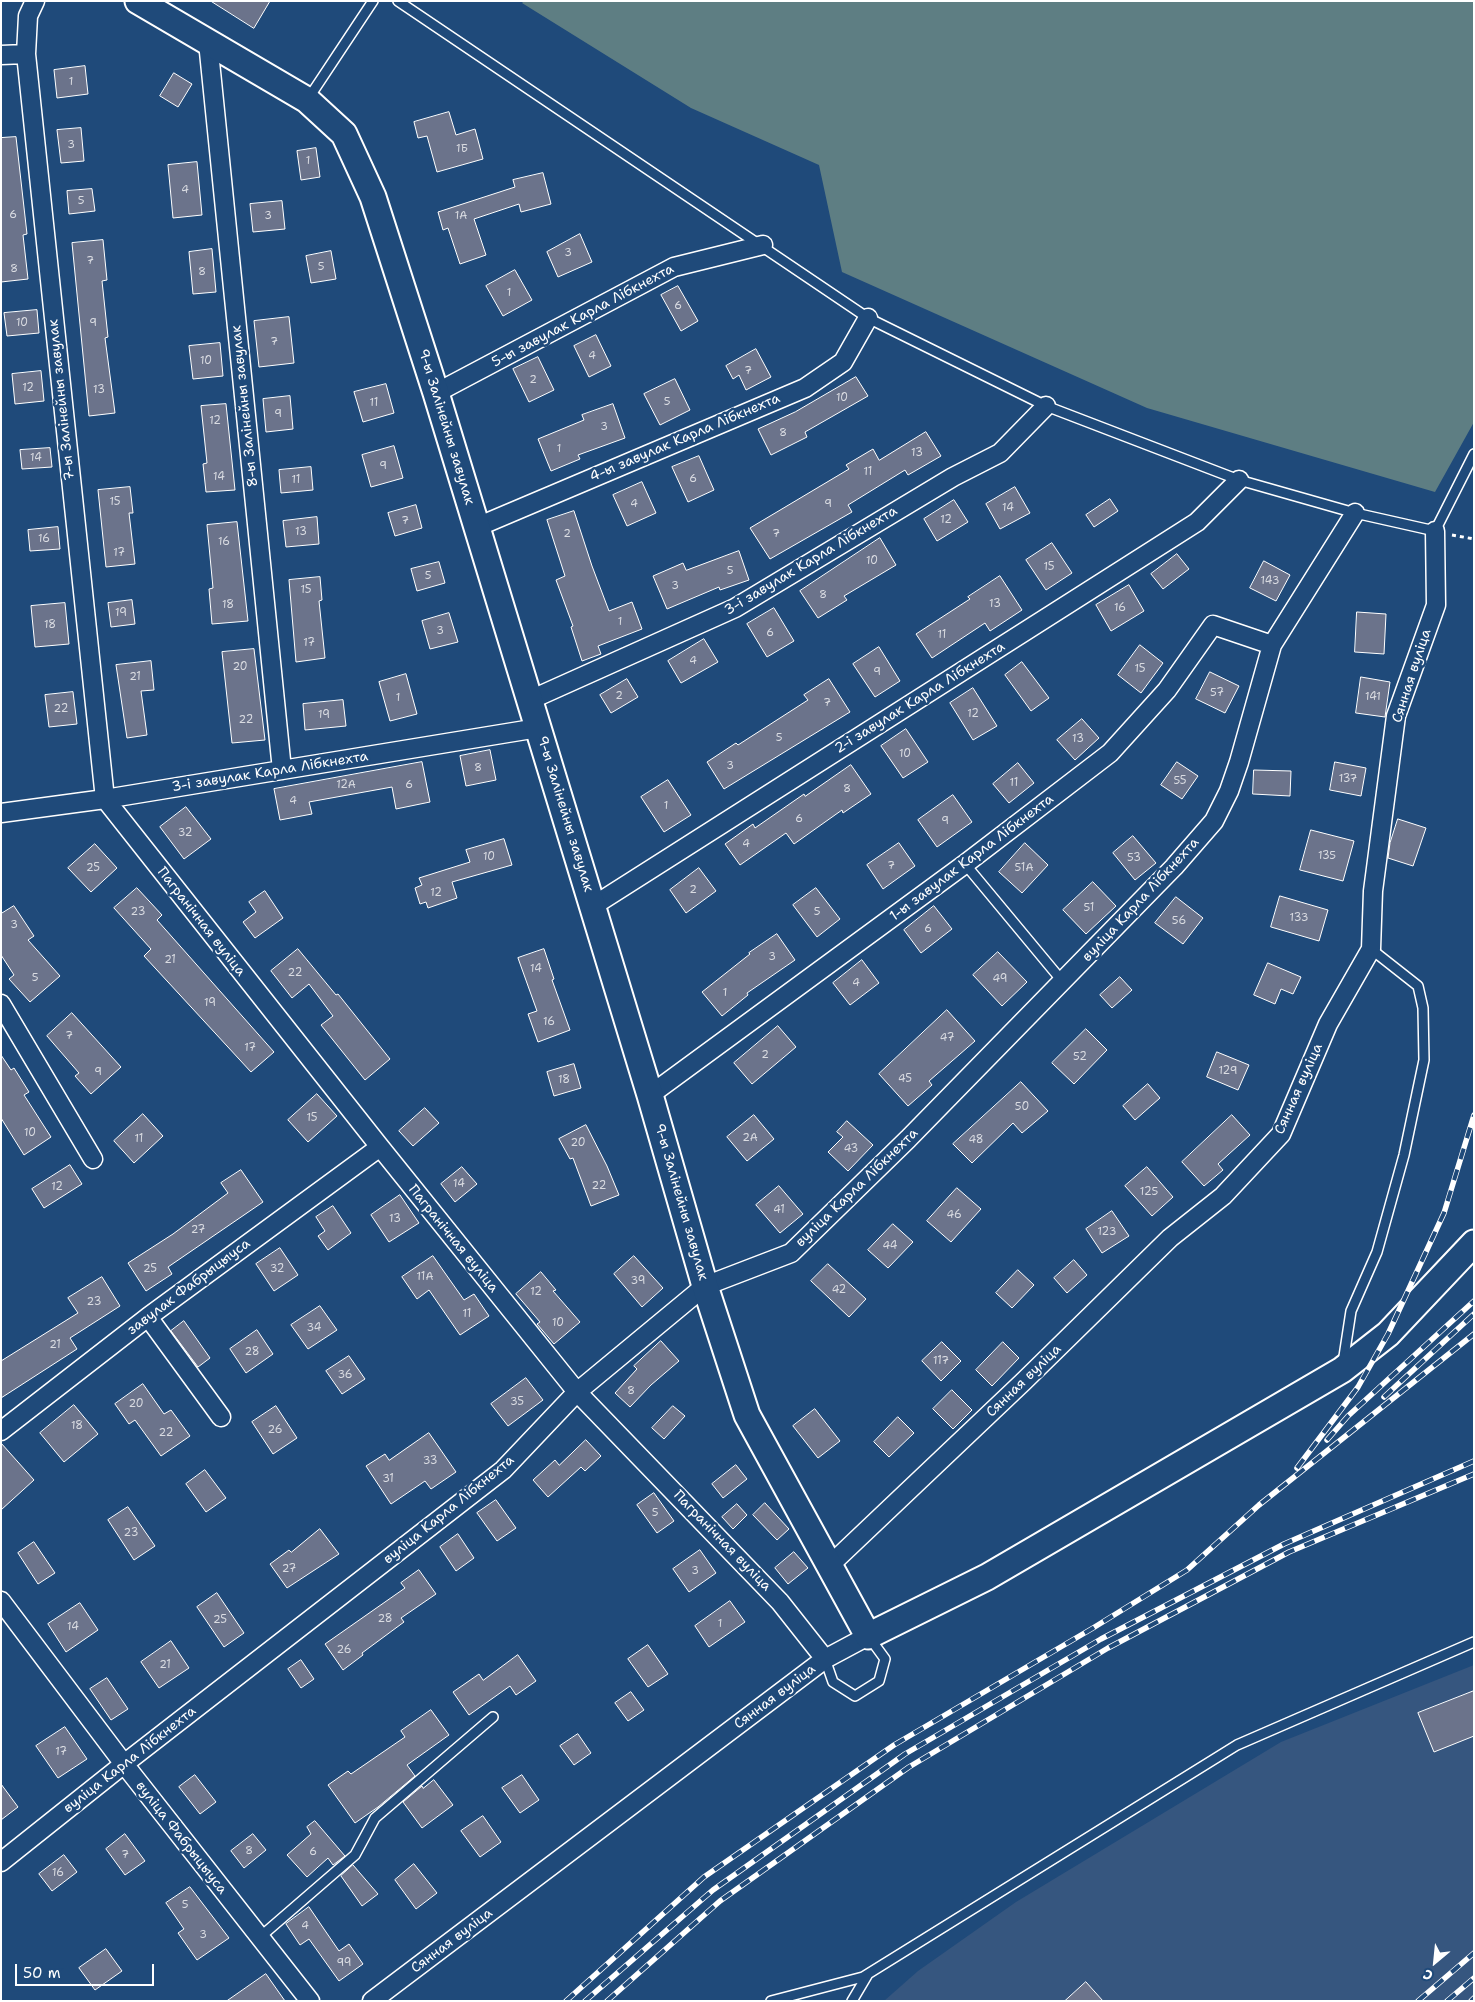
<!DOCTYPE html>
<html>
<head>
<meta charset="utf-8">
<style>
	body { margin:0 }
	#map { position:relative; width:1475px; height:2002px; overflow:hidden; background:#1f4a7a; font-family:"Shantell Sans",sans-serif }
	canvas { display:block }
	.frame { position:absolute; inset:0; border:2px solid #fff; pointer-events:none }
	.north { position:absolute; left:1410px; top:1937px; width:50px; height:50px; -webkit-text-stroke:4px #1f4a7a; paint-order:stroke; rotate:208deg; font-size:14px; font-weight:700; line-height:20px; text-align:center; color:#fff }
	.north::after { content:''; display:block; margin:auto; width:18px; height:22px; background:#fff; clip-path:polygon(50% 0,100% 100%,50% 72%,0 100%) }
	.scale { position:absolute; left:15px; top:1964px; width:139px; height:22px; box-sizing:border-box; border:2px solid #fff; border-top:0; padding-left:6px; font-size:15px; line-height:18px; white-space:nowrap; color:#fff; -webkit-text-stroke:4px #1f4a7a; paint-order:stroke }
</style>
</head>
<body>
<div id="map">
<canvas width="1475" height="2002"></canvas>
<div class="frame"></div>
<div class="north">С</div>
<div class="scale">50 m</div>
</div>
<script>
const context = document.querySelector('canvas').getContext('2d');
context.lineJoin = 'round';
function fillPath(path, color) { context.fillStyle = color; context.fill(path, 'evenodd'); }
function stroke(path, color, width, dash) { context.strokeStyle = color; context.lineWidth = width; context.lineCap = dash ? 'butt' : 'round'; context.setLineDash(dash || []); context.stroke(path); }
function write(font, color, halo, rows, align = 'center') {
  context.font = font + ' "Shantell Sans",sans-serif'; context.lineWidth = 5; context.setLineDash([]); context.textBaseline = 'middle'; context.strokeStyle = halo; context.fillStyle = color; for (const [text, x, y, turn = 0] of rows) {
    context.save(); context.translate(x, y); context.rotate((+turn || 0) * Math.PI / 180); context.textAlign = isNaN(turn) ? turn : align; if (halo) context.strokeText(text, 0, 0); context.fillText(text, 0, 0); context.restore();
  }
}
fillPath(new Path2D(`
	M1474 1665V2001H884L918 1971 1016 1902 1281 1742Z`), '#36567f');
fillPath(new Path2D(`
	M524 1H1474V422L1435 492 1147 408 842 272 819 165 691 108 522 3Z`), '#5e7e83');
const building = new Path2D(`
	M211 1H270L254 28Z
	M85 66 88 94 57 98 54 70Z
	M174 73 192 84 178 107 160 96Z
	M449 112 456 135 475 129 483 159 437 172 427 136 418 138 414 122Z
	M81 128 84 161 61 163 57 130Z
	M16 137 27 234 23 235 28 279 1 282V138Z
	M316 148 320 177 301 180 297 151Z
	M197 162 202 215 173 218 168 165Z
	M543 173 551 204 521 212 519 204 474 219 486 255 460 264 448 228 443 230 438 212 515 187 513 180Z
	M92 189 95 211 69 214 67 191Z
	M282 201 285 229 253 232 250 204Z
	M580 234 592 262 558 277 547 252Z
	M103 240 107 280 102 281 108 337 105 338 115 413 89 416 72 243Z
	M212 249 216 292 193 294 189 252Z
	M331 251 336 279 311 283 306 256Z
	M515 270 532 300 503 316 486 286Z
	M678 286 698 321 681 331 661 295Z
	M37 310 39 333 7 336 4 313Z
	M289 317 294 363 259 367 254 321Z
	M596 335 611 366 589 377 574 346Z
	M220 343 223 376 193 379 189 346Z
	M756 349 771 377 746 390 739 375 733 379 726 366Z
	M538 357 554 390 529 402 513 369Z
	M41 371 44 401 15 404 12 374Z
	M856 377 868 396 805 432 807 437 771 455 758 429 795 412Z
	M675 379 690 410 660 425 644 394Z
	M386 384 394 413 363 422 354 392Z
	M290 396 293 429 266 432 263 399Z
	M226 404 235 490 206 492 203 464 207 463 201 406Z
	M613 404 625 438 578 455 580 459 551 471 538 439 584 420 582 415Z
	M926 432 941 456 908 475 905 470 848 505 852 512 770 559 750 528 849 469 846 465 873 449 879 460Z
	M394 446 403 478 371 487 362 455Z
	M50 448 52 467 22 469 20 450Z
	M699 456 714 490 688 502 672 467Z
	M311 467 313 490 281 493 279 470Z
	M642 482 656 513 627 526 613 495Z
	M130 487 133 513H129L135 564 106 567 98 490Z
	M1015 487 1030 513 1000 529 986 504Z
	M1110 499 1118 511 1094 527 1086 515Z
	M954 500 968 522 937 541 924 519Z
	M416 505 422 528 395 536 388 513Z
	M574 511 592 566 609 611 632 602 642 629 598 646 601 654 582 661 571 627 573 626 556 580 565 576 547 520Z
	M317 517 319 544 286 547 283 521Z
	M237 522 248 621 212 624 209 589 213 588 207 525Z
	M58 527 60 549 30 551 28 530Z
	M880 538 896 565 844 596 847 600 818 618 800 591Z
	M1052 543 1072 573 1046 590 1026 560Z
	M739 551 749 580 720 590 719 587 667 609 653 576 683 563 686 570Z
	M1177 554 1189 569 1163 589 1151 574Z
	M1264 561 1290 575 1276 601 1250 588Z
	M439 562 445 583 417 591 411 569Z
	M1000 576 1022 610 990 631 985 623 932 658 916 634 970 599 968 597Z
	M320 577 322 600 319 601 325 658 296 662 289 580Z
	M1129 585 1144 611 1111 631 1096 605Z
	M132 600 135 624 111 627 108 603Z
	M65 603 69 644 35 647 31 606Z
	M774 608 794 641 767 657 747 624Z
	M1357 612 1386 614 1384 654 1355 652Z
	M449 613 458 642 430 649 422 621Z
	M704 639 718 662 681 683 668 661Z
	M1140 645 1163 663 1141 693 1118 675Z
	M879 647 900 681 875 697 853 664Z
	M254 649 265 740 232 743 222 652Z
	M151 661 154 690 141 691 147 735 127 738 116 665Z
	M1022 662 1049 698 1031 711 1005 675Z
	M1210 672 1239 686 1225 713 1196 699Z
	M406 674 417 714 390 721 379 682Z
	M1361 677 1390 682 1385 717 1356 713Z
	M627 679 638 697 611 713 600 695Z
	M829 679 850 712 724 789 707 762 736 743 738 745 808 700 804 695Z
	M973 688 997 726 973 740 950 703Z
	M73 692 77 724 49 727 45 695Z
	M343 700 346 726 305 730 303 704Z
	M1082 719 1099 738 1075 760 1057 740Z
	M906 729 928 762 903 778 881 746Z
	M490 750 496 780 466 786 460 756Z
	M422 762 430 802 396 809 392 787 309 802 312 814 280 820 274 789Z
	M1177 762 1198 776 1182 799 1161 785Z
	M1335 762 1366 768 1361 796 1330 790Z
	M1018 763 1034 783 1009 803 993 784Z
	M851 765 871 794 843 813 842 810 794 844 786 833 740 865 725 844 753 824 755 828 804 794 805 796Z
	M1254 770 1291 771 1290 796 1253 794Z
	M668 780 691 815 664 832 641 797Z
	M953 795 972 822 937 847 918 820Z
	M186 807 211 839 184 859 160 827Z
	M1398 819 1426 828 1413 866 1388 858 1390 843Z
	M1311 830 1354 841 1343 881 1300 870Z
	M1133 836 1156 863 1135 880 1113 853Z
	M504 839 512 865 452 882 457 898 428 908 426 902 420 904 415 888 422 885 419 878 470 862 466 850Z
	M899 843 915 866 883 889 867 865Z
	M1025 843 1048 865 1022 893 999 872Z
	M95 844 117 868 91 892 68 868Z
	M699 868 716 891 686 913 670 890Z
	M1093 882 1116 906 1086 934 1063 910Z
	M137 888 162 915 157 920 274 1052 251 1072 144 956 151 949 114 908Z
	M816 888 840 919 817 937 793 905Z
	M265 891 283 918 255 938 243 922 256 912 249 902Z
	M1280 896 1328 910 1319 941 1271 927Z
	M1176 897 1203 918 1183 944 1155 923Z
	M14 906 34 936 28 940 60 976 30 1002 9 979 14 975 1 955V914Z
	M934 906 952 929 921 953 904 930Z
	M777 934 795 960 747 993 748 995 722 1016 702 992 750 954 749 953Z
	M298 949 336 995 338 994 390 1059 365 1080 321 1025 333 1016 309 984 292 998 271 971Z
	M544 949 554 979 552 980 570 1030 538 1042 528 1014 537 1011 518 958Z
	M998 952 1027 982 1002 1006 973 975Z
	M862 960 879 983 850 1005 833 983Z
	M1268 963 1301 977 1293 994 1281 989 1275 1004 1254 995Z
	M1120 977 1132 990 1112 1008 1100 995Z
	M947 1010 975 1041 929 1081 932 1085 908 1106 879 1074Z
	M72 1013 121 1067 91 1094 75 1076 79 1073 47 1036Z
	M778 1026 796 1047 752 1084 734 1063Z
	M1086 1029 1107 1050 1074 1084 1052 1063Z
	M1217 1052 1249 1065 1238 1090 1207 1077Z
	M1 1055 11 1070 14 1068 29 1092 24 1095 51 1137 24 1155 1 1118Z
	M574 1064 581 1088 554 1096 547 1072Z
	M1021 1082 1048 1111 1022 1133 1013 1123 972 1163 953 1144Z
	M1148 1084 1160 1098 1135 1120 1123 1106Z
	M317 1094 337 1116 308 1142 288 1120Z
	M425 1108 439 1123 413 1146 399 1131Z
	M143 1114 163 1136 134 1163 114 1141Z
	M754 1115 774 1139 747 1161 727 1137Z
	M1232 1115 1250 1135 1218 1164 1223 1170 1204 1186 1182 1162Z
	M847 1121 873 1145 848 1171 828 1152 843 1137 837 1132Z
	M586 1125 607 1166 619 1195 591 1206 573 1158 570 1159 559 1139Z
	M70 1165 82 1184 44 1208 32 1189Z
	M462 1167 477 1184 455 1202 441 1184Z
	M1147 1167 1173 1197 1152 1216 1125 1186Z
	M241 1170 263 1202 168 1267 172 1274 146 1291 128 1263 173 1234 228 1193 221 1183Z
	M779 1186 803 1214 780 1233 756 1205Z
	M957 1188 981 1209 951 1242 927 1221Z
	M400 1195 419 1223 389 1242 371 1215Z
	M333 1206 351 1233 328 1250 318 1236 325 1231 316 1217Z
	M1112 1211 1129 1236 1102 1253 1086 1229Z
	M893 1224 913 1242 888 1268 868 1250Z
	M280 1248 298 1275 274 1291 256 1264Z
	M433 1256 464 1300 474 1294 489 1316 460 1335 429 1290 417 1299 402 1277Z
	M634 1256 663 1288 642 1307 614 1274Z
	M1074 1260 1087 1275 1067 1293 1054 1278Z
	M828 1264 866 1299 849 1317 811 1281Z
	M1018 1270 1034 1285 1012 1308 996 1293Z
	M541 1272 556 1290 553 1291 580 1322 554 1344 537 1324 540 1322 516 1294Z
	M102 1277 120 1306 70 1338 77 1349 1 1398V1361L78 1313 68 1298Z
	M320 1306 337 1330 308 1349 291 1325Z
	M184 1321 210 1358 198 1367 171 1331Z
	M257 1330 273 1354 246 1373 230 1349Z
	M661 1341 679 1361 651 1385 630 1407 615 1393 637 1369 634 1366Z
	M942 1342 961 1361 941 1381 922 1361Z
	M1003 1342 1019 1358 992 1386 976 1370Z
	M349 1356 365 1379 342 1394 326 1371Z
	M526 1378 543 1400 508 1426 491 1404Z
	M143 1384 164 1414 171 1410 190 1436 161 1456 135 1420 129 1424 115 1404Z
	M952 1390 972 1410 953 1429 933 1409Z
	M74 1405 98 1434 64 1462 40 1433Z
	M276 1406 297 1438 273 1454 252 1422Z
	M673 1406 685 1416 664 1439 652 1428Z
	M815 1409 840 1441 818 1458 793 1426Z
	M898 1417 914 1433 889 1457 874 1442Z
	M429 1433 456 1472 431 1489 425 1481 391 1504 366 1466 385 1454 389 1460Z
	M586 1440 601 1456 585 1471 581 1467 548 1497 533 1480 555 1460 559 1465Z
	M1 1443 34 1480 1 1510Z
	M736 1465 747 1479 723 1498 712 1484Z
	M205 1470 226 1498 206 1512 186 1484Z
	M654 1493 674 1521 657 1533 637 1505Z
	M496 1500 516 1528 497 1541 477 1513Z
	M765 1503 789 1529 777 1540 753 1515Z
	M737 1504 747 1515 733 1529 722 1517Z
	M128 1507 155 1546 134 1560 108 1520Z
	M320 1529 339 1554 287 1588 270 1564 289 1550 291 1552Z
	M458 1534 474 1558 456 1571 440 1547Z
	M34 1542 55 1573 38 1584 18 1553Z
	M700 1550 716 1573 689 1592 673 1569Z
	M794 1552 808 1568 788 1584 775 1568Z
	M419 1570 436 1594 401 1618 404 1622 362 1653 363 1655 343 1670 325 1644 405 1588 401 1583Z
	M217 1593 244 1633 224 1647 197 1607Z
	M730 1601 745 1622 709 1647 695 1626Z
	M80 1603 98 1630 66 1652 48 1624Z
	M171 1641 189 1668 159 1688 141 1662Z
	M648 1645 668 1674 648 1687 628 1659Z
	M518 1655 536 1681 516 1695 510 1686 469 1715 453 1692 479 1674 483 1680Z
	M301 1660 314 1679 301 1688 288 1669Z
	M107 1678 128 1709 111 1720 90 1689Z
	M1474 1691V1736L1434 1752 1418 1713Z
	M631 1692 644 1710 628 1721 615 1703Z
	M431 1710 449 1735 407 1765 415 1776 378 1807 355 1823 328 1785 348 1771 351 1774 405 1737 401 1731Z
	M65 1727 87 1759 58 1778 36 1746Z
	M578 1734 591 1753 574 1765 560 1746Z
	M195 1775 216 1802 200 1814 179 1787Z
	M522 1775 539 1800 520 1813 502 1788Z
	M434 1780 453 1805 422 1828 403 1802 422 1786 423 1788Z
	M1 1784 18 1807 1 1820Z
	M483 1816 501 1842 480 1857 461 1831Z
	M315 1821 345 1856 333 1865 328 1858 307 1877 287 1855 311 1834 307 1827Z
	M125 1834 145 1861 125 1875 106 1849Z
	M253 1834 266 1850 244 1868 231 1851Z
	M64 1855 77 1872 52 1891 39 1874Z
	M414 1864 437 1893 416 1909 395 1880Z
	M353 1865 378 1894 362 1906 341 1876Z
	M190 1887 229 1938 197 1960 178 1933 184 1929 166 1903Z
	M309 1907 339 1951 349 1944 363 1964 339 1981 309 1939 300 1945 286 1924Z
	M106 1949 122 1971 95 1990 79 1968Z
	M266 1974 285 2001H227Z
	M1086 1982 1103 2001H1065Z`);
fillPath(building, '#6b738b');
stroke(building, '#fff', 1);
const lane = new Path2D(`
	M398 1 868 318 1046 406 1239 480 1355 513 1435 531 1474 454
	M308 99 373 1
	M965 864 1063 982
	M1343 1363 1351 1311 1377 1252 1404 1155 1424 1060 1423 1008 1418 986 1371 949
	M825 1659 833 1682 855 1696 879 1681 885 1659 869 1637
	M259 1938 355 1855 375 1818 493 1717
	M771 2001 863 1977 1237 1745 1474 1642
	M852 2001 868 1974`);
const street = new Path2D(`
	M35 1 28 16 26 54 105 799 380 1147 577 1392 780 1602 825 1659
	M208 42 282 770
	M1 55 26 54
	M436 393 674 267 763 245
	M477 527 805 388 843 362 868 318
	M530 700 735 608 953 477 1000 453 1046 406
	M1 813 105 799 538 728
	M593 906 1197 522 1239 480
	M1 1004 93 1159
	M650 1095 965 864 1110 753 1167 690 1213 625 1272 645
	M148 1317 221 1417
	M1 1431 148 1317 380 1147
	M829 1566 1023 1382 1170 1238 1223 1196 1281 1134 1328 1024 1371 949 1373 891 1396 716 1436 605 1435 531
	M1 1601 124 1764 310 2001
	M1 1862 124 1764 503 1470 577 1392 705 1286 791 1253 908 1139 1174 867 1214 821 1229 791 1239 762 1272 645 1355 513
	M372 2001 825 1659 868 1636`);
const secondary = new Path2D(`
	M138 1 307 100 344 134 373 197 436 393 650 1095 705 1286 747 1415 868 1636 987 1577 1342 1370 1388 1334 1474 1243`);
stroke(lane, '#fff', 12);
stroke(street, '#fff', 21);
stroke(secondary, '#fff', 29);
stroke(new Path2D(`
	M1452 535 1474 539`), '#fff', 3, [4, 4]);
stroke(lane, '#1f4a7a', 9);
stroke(street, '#1f4a7a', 18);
stroke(secondary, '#1f4a7a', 25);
const rail = new Path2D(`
	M1384 1397 1474 1314
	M1327 1440 1348 1416 1474 1301
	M1297 1468 1358 1387 1388 1334 1444 1213 1474 1115
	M566 2001 704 1877 894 1745 1093 1628 1187 1570 1259 1505 1474 1334
	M585 2001 713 1890 905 1754 1101 1639 1284 1544 1474 1461
	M607 2001 720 1901 909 1767 1108 1648 1289 1552 1474 1474
	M1418 2001 1474 1953
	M1447 2001 1474 1978
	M1471 2001 1474 1998`);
stroke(rail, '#fff', 5.5);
stroke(rail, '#1f4a7a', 4, [11]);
write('11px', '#dadce2', null, [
	["1",71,82],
	["3",71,145],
	["1Б",462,149],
	["1",308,161],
	["4",185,190],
	["5",81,201],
	["6",13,215],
	["3",268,216],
	["1А",461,216],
	["3",568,253],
	["7",90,261],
	["5",321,267],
	["8",14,269],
	["8",202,272],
	["1",509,293],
	["6",678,306],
	["10",22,323],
	["9",93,323],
	["7",274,342],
	["4",592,356],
	["10",206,361],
	["7",748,371],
	["2",533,380],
	["12",28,388],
	["13",99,390],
	["10",842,398],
	["5",667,402],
	["11",374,403],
	["9",278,414],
	["12",215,421],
	["3",604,427],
	["8",783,433],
	["1",559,449],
	["13",917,453],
	["14",36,458],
	["9",383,466],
	["11",868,472],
	["14",219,477],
	["6",693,479],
	["11",296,480],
	["15",115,502],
	["4",634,504],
	["9",828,504],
	["14",1008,508],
	["12",946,520],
	["7",405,521],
	["13",301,532],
	["2",567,534],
	["7",776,534],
	["16",44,539],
	["16",224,542],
	["17",119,553],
	["10",872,561],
	["15",1049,567],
	["5",730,571],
	["5",428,576],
	["143",1270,581],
	["3",675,586],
	["15",306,590],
	["8",823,595],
	["13",995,604],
	["18",228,605],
	["16",1120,608],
	["19",121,613],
	["1",620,622],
	["18",50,625],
	["3",440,631],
	["6",770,633],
	["11",942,635],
	["17",309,643],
	["4",693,661],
	["20",240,667],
	["15",1140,669],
	["9",877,672],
	["21",135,677],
	["57",1217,693],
	["2",619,696],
	["141",1373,697],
	["1",398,698],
	["7",827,703],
	["22",61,709],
	["12",973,714],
	["19",324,715],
	["22",246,720],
	["5",779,738],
	["13",1078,739],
	["10",905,754],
	["3",730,766],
	["8",478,768],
	["137",1348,779],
	["55",1180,781],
	["11",1014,783],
	["12А",346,785],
	["6",409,785],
	["8",847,789],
	["4",293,801],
	["1",666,806],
	["6",799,819],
	["9",945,821],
	["32",185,833],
	["4",746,844],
	["135",1327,856],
	["10",489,857],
	["53",1134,858],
	["7",891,866],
	["25",93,868],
	["51А",1024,868],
	["2",693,890],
	["12",436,893],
	["51",1089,908],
	["23",138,912],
	["5",817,912],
	["133",1299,918],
	["56",1179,921],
	["3",14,925],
	["6",928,929],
	["3",772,957],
	["21",170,960],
	["14",536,969],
	["22",295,973],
	["5",35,978],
	["49",1000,979],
	["4",856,983],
	["1",725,993],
	["19",210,1003],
	["16",549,1022],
	["7",69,1036],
	["47",947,1038],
	["17",250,1048],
	["2",765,1055],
	["52",1080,1057],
	["129",1228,1071],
	["9",98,1072],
	["45",905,1079],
	["18",564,1080],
	["50",1022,1107],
	["15",312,1118],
	["10",30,1133],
	["2А",750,1138],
	["11",139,1139],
	["48",976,1140],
	["20",578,1143],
	["43",851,1149],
	["14",459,1184],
	["22",599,1186],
	["12",57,1187],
	["125",1149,1192],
	["41",779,1210],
	["46",954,1215],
	["13",395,1219],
	["27",198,1230],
	["123",1107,1232],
	["44",890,1246],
	["25",150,1269],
	["32",277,1269],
	["11А",425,1277],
	["39",638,1281],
	["42",839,1290],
	["12",536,1292],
	["23",94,1302],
	["11",467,1314],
	["10",558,1323],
	["34",314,1328],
	["21",55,1345],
	["28",252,1352],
	["117",941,1361],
	["36",345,1375],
	["8",631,1391],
	["35",517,1402],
	["20",136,1404],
	["18",77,1426],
	["26",275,1430],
	["22",166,1433],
	["33",430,1461],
	["31",388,1479],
	["5",655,1513],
	["23",131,1533],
	["27",289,1569],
	["3",695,1571],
	["28",385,1619],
	["25",220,1620],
	["1",720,1624],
	["14",73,1627],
	["26",344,1650],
	["21",165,1665],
	["17",61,1752],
	["8",249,1851],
	["6",313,1852],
	["7",125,1855],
	["16",58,1873],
	["5",185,1905],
	["4",305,1926],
	["3",203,1935],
	["99",344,1963]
]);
write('14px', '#fff', '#1f4a7a', [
	["5-ы завулак Карла Лібкнехта",583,316,-28],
	["7-ы Залінейны завулак",62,400,-96],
	["8-ы Залінейны завулак",245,406,-96],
	["9-ы Залінейны завулак",446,427,73],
	["4-ы завулак Карла Лібкнехта",685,438,-23],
	["3-і завулак Карла Лібкнехта",811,561,-31],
	["Сянная вуліца",1412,676,-72],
	["2-і завулак Карла Лібкнехта",920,698,-32],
	["3-і завулак Карла Лібкнехта",270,772,-9],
	["9-ы Залінейны завулак",565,814,73],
	["1-ы завулак Карла Лібкнехта",972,858,-37],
	["вуліца Карла Лібкнехта",1141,900,-47],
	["Пагранічная вуліца",201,922,52],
	["Сянная вуліца",1299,1089,-66],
	["вуліца Карла Лібкнехта",857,1188,-44],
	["9-ы Залінейны завулак",681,1202,74],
	["Пагранічная вуліца",453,1239,51],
	["завулак Фабрыцыуса",189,1287,-37],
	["Сянная вуліца",1024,1381,-44],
	["вуліца Карла Лібкнехта",449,1510,-39],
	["Пагранічная вуліца",722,1541,46],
	["Сянная вуліца",775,1697,-37],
	["вуліца Карла Лібкнехта",130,1760,-38],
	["вуліца Фабрыцыуса",181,1838,52],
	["Сянная вуліца",452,1941,-37]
]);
</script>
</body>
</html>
